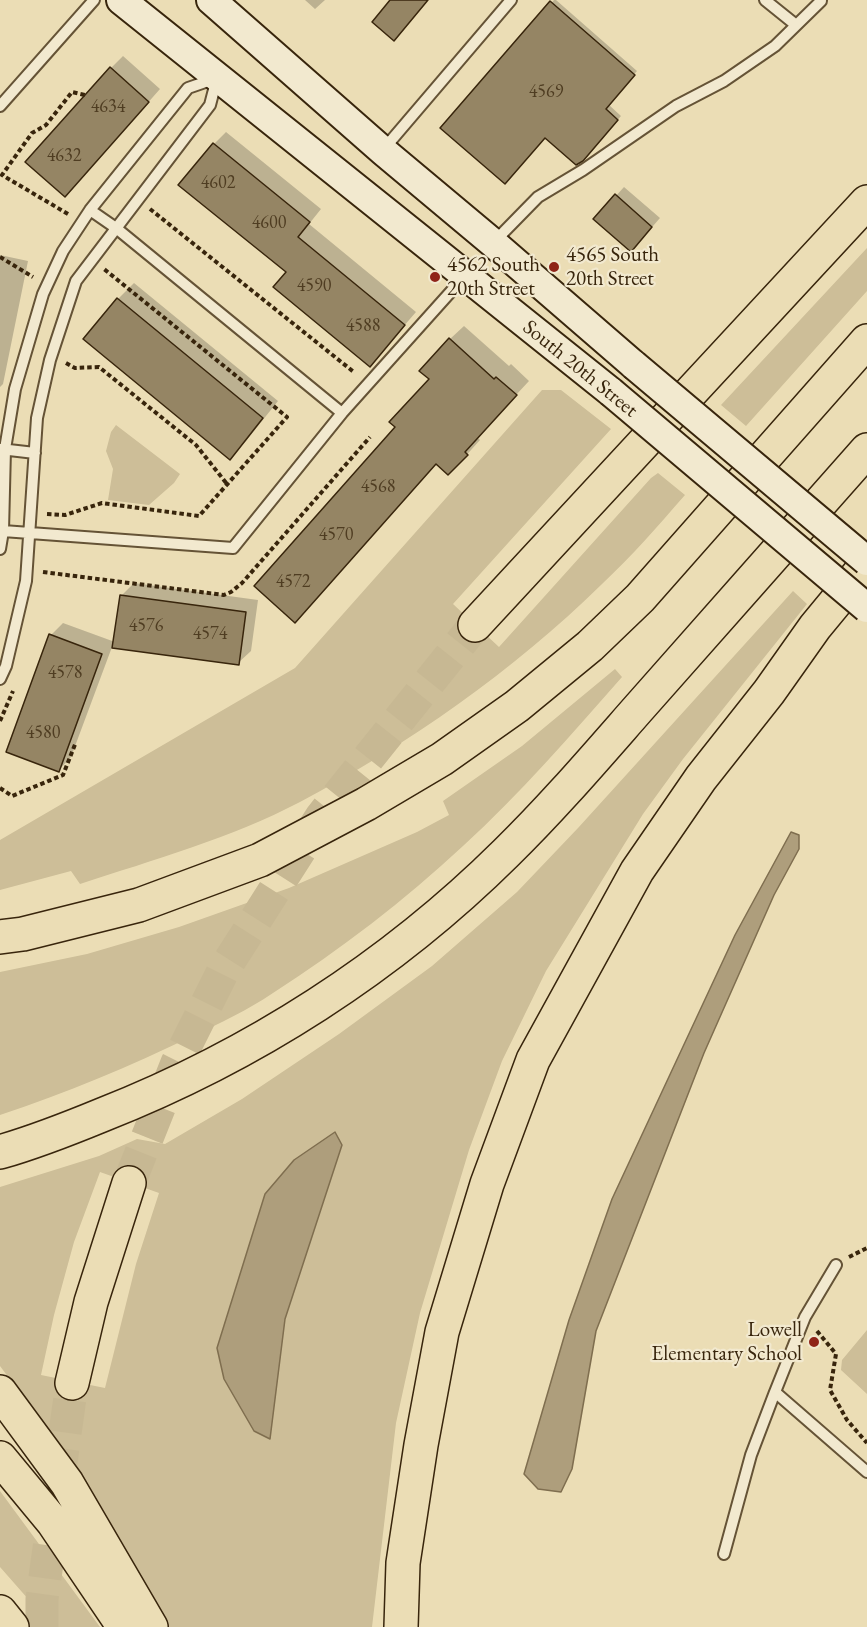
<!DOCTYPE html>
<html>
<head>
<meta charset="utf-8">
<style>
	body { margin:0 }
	canvas { display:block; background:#ebddb5 }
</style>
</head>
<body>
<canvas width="867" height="1627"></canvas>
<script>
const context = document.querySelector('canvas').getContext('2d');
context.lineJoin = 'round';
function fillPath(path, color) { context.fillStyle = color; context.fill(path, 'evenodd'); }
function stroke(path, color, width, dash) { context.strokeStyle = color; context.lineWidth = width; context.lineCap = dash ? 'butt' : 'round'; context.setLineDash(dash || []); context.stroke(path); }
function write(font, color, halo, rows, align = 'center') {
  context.font = font + ' "EB Garamond",serif'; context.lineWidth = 4.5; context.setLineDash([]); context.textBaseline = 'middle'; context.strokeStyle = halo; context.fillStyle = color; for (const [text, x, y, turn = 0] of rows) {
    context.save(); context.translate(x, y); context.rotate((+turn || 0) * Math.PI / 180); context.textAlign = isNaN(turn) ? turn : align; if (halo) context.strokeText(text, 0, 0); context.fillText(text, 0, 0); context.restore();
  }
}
fillPath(new Path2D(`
	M867 248V291L746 426 721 405Z
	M542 390H561L611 429 453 604 499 647 651 478 658 473 685 495C658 526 631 557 601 585 513 671 409 744 300 802 231 838 153 860 80 884L71 871 0 890V840L295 668Z
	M116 425 180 474 174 483 149 505 108 500 113 469 106 451 111 432Z
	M793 591 807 604 683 759 643 814 546 971 502 1061 469 1150 420 1313 396 1423 372 1627H169L123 1544 43 1424 0 1366V1187L99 1156 137 1139 165 1144 242 1099 339 1034 432 966 517 892 578 828ZM100 1172 159 1193 136 1264 105 1388 41 1375 54 1315 74 1242Z
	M615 669 622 677C571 735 520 794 463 846 405 900 340 950 273 993 248 1010 220 1023 193 1036 130 1066 67 1093 0 1115V972L87 954 179 927 289 888 417 832 449 815 443 801 522 746Z
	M867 1330V1394L841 1370 842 1360Z
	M0 1491 100 1627H49L29 1600 0 1567Z`), '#cdbe98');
const water = new Path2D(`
	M791 832 799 835V849L774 895 704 1053 596 1331 572 1469 561 1492 538 1489 524 1474 569 1320 612 1199 735 935Z
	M335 1132 342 1145 285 1319 270 1439 254 1431 224 1379 217 1348 265 1194 294 1160Z`);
fillPath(water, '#ae9e7c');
stroke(water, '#7f6e4f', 1.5);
fillPath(new Path2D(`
	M305 0H325L315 9Z
	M554 0H556L637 71 608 104 621 116 587 155 545 136 442 127Z
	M123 56 160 89 77 183 111 68Z
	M226 132 321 209 309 224 416 312 370 365 288 272 214 144Z
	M624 187 660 218 639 242 595 219Z
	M0 255 28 261 3 384 0 387Z
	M134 283 278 401 246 441 229 457 118 299Z
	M464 326 509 366 511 364 529 381 477 437 480 440 462 460 397 427 431 379 450 339Z
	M134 583 258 600 251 651 238 663 112 647 71 757 59 770 51 635 63 623 115 642 121 596Z`), '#0003');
const building = new Path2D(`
	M390 0H428L394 41 372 22Z
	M550 1 635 75 606 109 618 120 583 161 576 165 545 138 505 184 440 128Z
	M110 67 149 102 65 197 25 162Z
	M213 143 310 222 298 237 405 325 370 367 273 287 286 272 178 185Z
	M615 194 652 227 631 252 593 219Z
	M117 298 263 418 230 460 83 339Z
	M449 338 494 379 496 377 517 395 465 452 468 455 448 475 436 464 295 623 254 586 395 427 389 422 429 379 419 371Z
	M120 595 246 612 239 665 112 648Z
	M49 634 102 654 59 772 6 752Z`);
fillPath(building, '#958564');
stroke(building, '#38250c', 1.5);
stroke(new Path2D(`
	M129 1183 177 1063 223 971 321 817 475 625
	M42 1627V1599L72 1383`), '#c7b893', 33, [33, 16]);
const lane = new Path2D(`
	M765 0 796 25
	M0 106 94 0
	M383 150 511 0
	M493 243 538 197 583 170 676 106 724 81 775 46 821 1
	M342 413 464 277
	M0 449 35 453
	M3 531 233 548 342 413 116 228 90 210
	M0 549 3 531 5 449 15 389 43 294 63 251 90 210 188 88 214 79
	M0 679 6 666 26 581 37 418 50 360 76 281 210 105 217 78
	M836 1265 805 1317 775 1392 867 1472
	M724 1554 751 1455 775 1392`);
const secondary = new Path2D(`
	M121 0 611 392
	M211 0 383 151 493 243 634 365`);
const highway = new Path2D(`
	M475 625 867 202
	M0 937 23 934 139 905 260 860 366 804 442 759 517 706 590 646 640 598 867 341
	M0 1152C35 1142 68 1129 102 1115 252 1056 391 967 506 853 552 808 594 759 637 710 714 624 790 536 867 450
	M72 1383 91 1302 129 1183
	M0 1392 67 1483 151 1627
	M0 1458 53 1522 124 1627
	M0 1612 12 1627
	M401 1627 403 1563 421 1445 442 1332 487 1184 533 1060 637 871 701 778 769 692 815 627 867 564`);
stroke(lane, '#655336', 14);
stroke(secondary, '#38250c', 32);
stroke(highway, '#38250c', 36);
stroke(new Path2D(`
	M150 209 355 373
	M68 214 2 175 32 133 46 125 72 92 85 95
	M0 257 33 277
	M66 363 75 368 99 367 196 445 227 484
	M47 514 65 515 102 503 199 516 287 417 104 269
	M43 572 224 595 231 592 242 583 370 437
	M0 721 13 691
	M0 788 12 796 63 775 76 742
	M849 1257 867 1248
	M817 1331 836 1354 830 1390 847 1420 867 1443`), '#38250c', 4, [4.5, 3]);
stroke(lane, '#f2e9cf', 10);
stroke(secondary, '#f2e9cf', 28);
stroke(highway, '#ebddb5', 33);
const secondaryBridge = new Path2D(`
	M634 365 867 561
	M611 392 867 608`);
stroke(secondaryBridge, '#38250c', 32, []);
stroke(secondaryBridge, '#f2e9cf', 28);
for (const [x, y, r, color] of [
	[554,267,6,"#8f2418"],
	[435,277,6,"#8f2418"],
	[814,1342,6,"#8f2418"]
]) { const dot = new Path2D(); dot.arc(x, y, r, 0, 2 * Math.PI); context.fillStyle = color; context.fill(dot); stroke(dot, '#f2e9cf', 2); }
write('18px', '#4f3d22', null, [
	["4569",546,92],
	["4634",108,107],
	["4632",64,156],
	["4602",218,183],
	["4600",269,223],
	["4590",314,286],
	["4588",363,326],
	["4568",378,487],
	["4570",336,535],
	["4572",293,582],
	["4576",146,626],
	["4574",210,634],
	["4578",65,673],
	["4580",43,733]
]);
write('21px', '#38250c', '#f2e9cf', [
	["4565 South",566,255],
	["20th Street",566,279],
	["4562 South",447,265],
	["20th Street",447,289],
	["Lowell",802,1330,"right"],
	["Elementary School",802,1354,"right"]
], 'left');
write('21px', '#38250c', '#f2e9cf', [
	["South 20th Street",580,369,39]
]);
</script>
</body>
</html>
